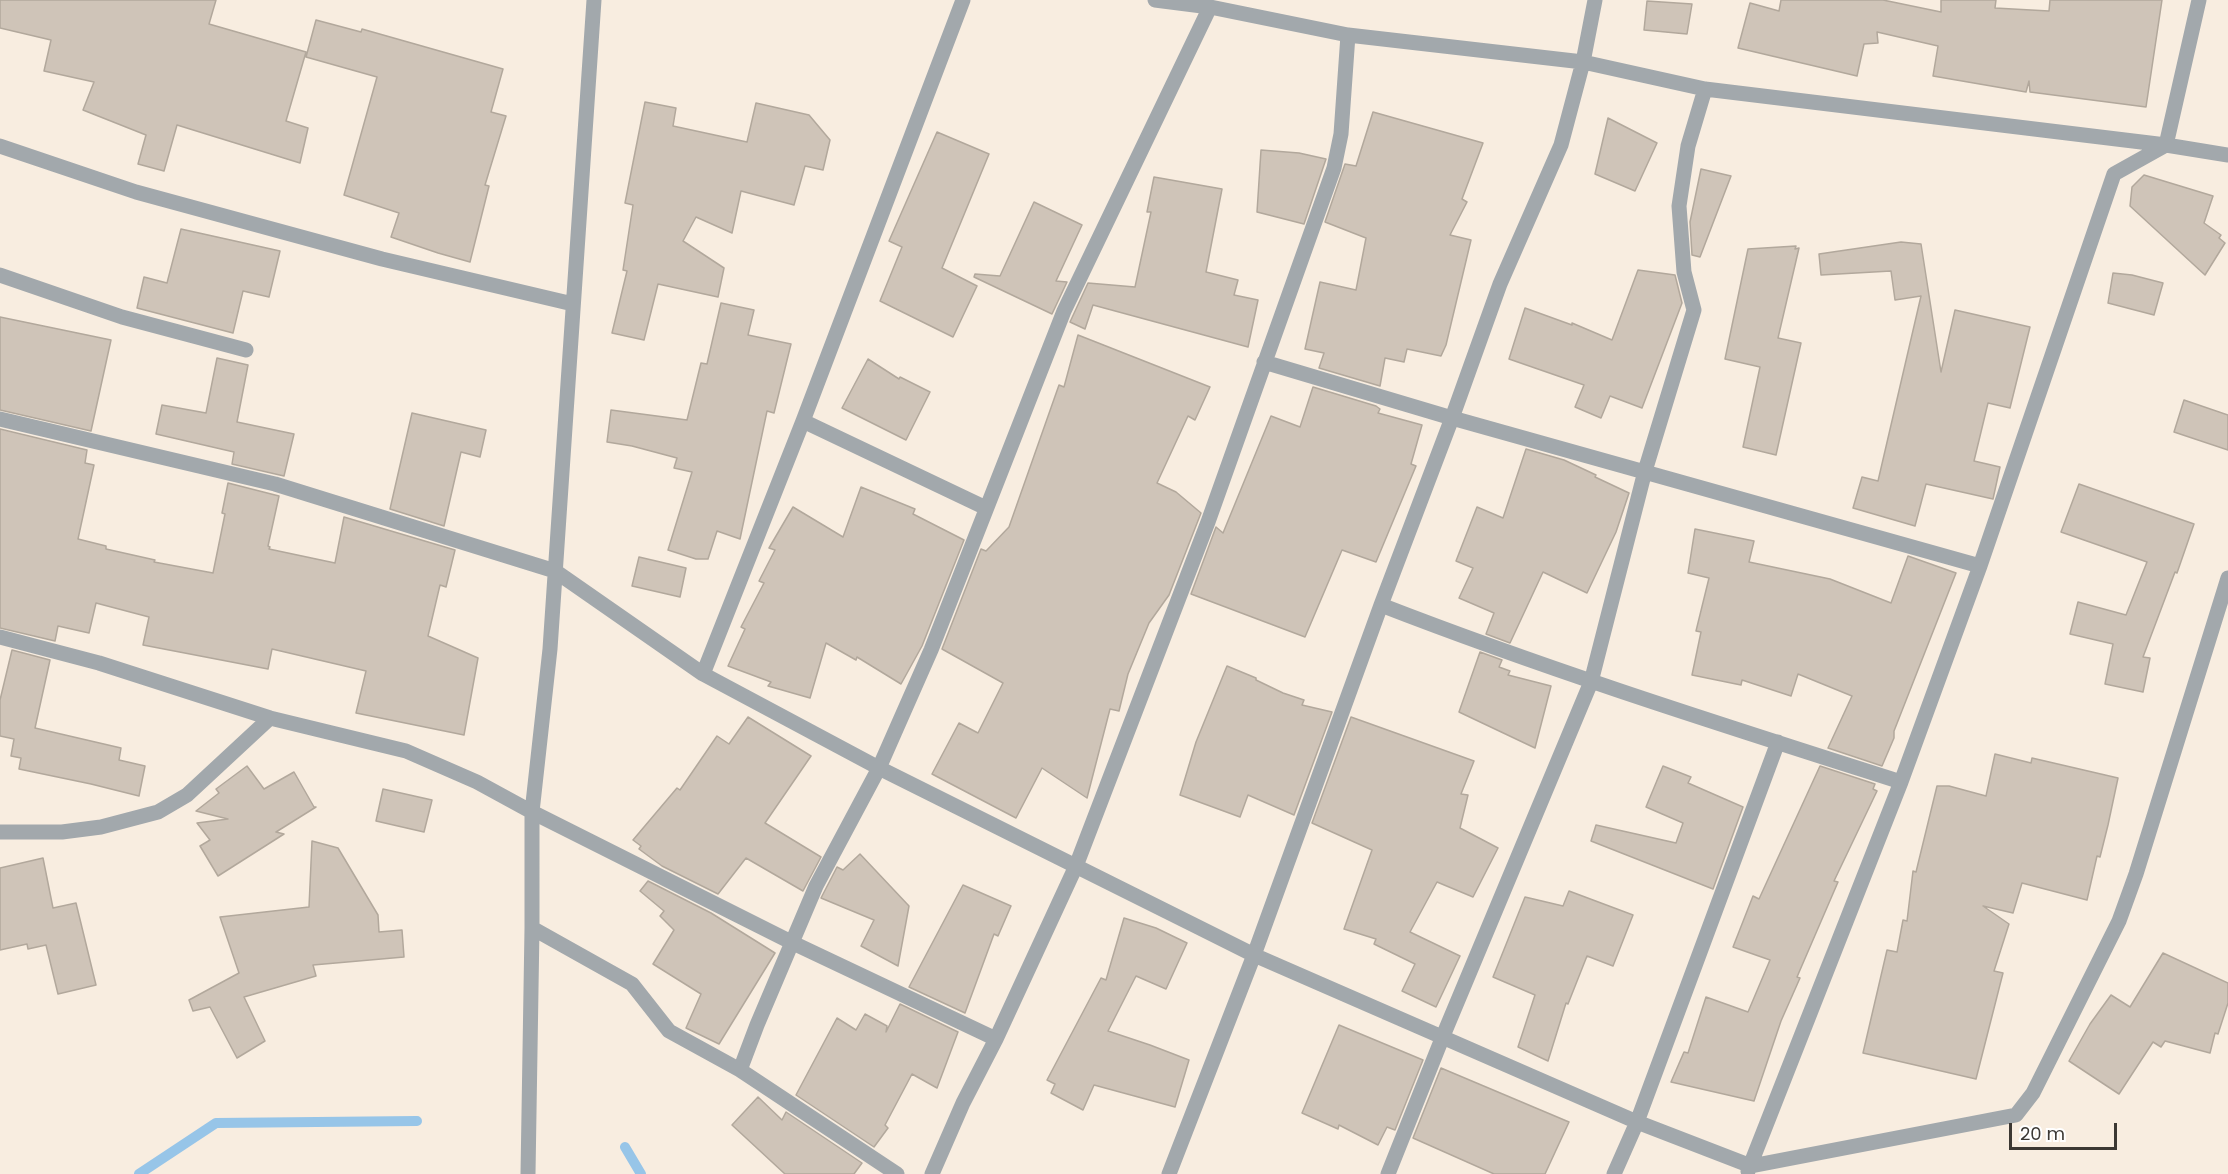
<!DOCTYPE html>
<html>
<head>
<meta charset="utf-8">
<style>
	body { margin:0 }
	#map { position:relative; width:2228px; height:1174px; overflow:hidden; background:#f8ede0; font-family:Poppins,sans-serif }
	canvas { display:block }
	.scale { position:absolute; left:2009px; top:1123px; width:108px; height:27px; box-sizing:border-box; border:3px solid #3c3833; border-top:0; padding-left:8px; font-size:18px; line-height:21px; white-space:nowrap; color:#3c3833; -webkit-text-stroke:4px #fff; paint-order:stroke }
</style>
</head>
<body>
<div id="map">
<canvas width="2228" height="1174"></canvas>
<div class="scale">20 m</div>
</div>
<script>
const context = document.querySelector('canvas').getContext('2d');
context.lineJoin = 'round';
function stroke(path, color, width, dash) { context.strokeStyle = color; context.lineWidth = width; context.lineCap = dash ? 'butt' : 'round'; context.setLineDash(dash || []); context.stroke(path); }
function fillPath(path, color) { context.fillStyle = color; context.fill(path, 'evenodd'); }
stroke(new Path2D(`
	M625 1147 641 1174
	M139 1174 216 1123 417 1121`), '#97c5e8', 10);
const building = new Path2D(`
	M0 0H216L209 24 306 52 286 121 308 128 300 163 177 125 164 171 138 164 146 135 83 110 94 82 44 71 51 40 0 28Z
	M1781 0H1883L1941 12V0H1996L1995 8 2049 11 2050 0H2162L2146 107 2030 92 2029 81 2026 92 1933 76 1938 46 1877 32 1878 43 1864 44 1857 76 1738 48 1750 3 1779 11Z
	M1647 1 1692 4 1687 34 1644 30Z
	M316 20 361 32 362 29 503 69 491 112 506 116 485 185 489 186 470 262 438 253 391 237 399 213 344 195 377 77 306 57Z
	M645 102 676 108 673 126 747 142 756 103 809 115 830 140 823 170 805 166 794 205 741 191 732 233 696 217 683 241 724 268 718 297 658 284 644 340 612 333 627 271 623 270 633 205 625 203Z
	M1373 112 1483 143 1462 199 1467 202 1450 235 1471 240 1446 345 1441 356 1407 349 1404 362 1385 358 1380 386 1319 368 1324 353 1305 349 1320 282 1356 290 1366 238 1325 222 1345 164 1356 166Z
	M1608 118 1657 143 1635 191 1595 174Z
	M937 132 989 154 942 268 977 286 953 337 880 301 902 247 889 241Z
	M1261 150 1299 153 1326 159 1304 224 1257 212Z
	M1701 169 1731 176 1700 257 1692 255 1690 222Z
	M2144 175 2213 196 2204 223 2221 235 2219 238 2225 243 2205 275 2130 206 2132 187Z
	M1154 177 1222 189 1206 272 1238 280 1234 295 1258 300 1248 347 1093 305 1085 329 1070 322 1088 283 1135 287 1151 212H1147Z
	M1034 202 1082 225 1056 281 1067 282 1052 314 974 277 975 274 1000 276Z
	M181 229 280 251 269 297 243 291 233 333 137 308 144 277 167 283Z
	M1901 242 1921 244 1941 372 1955 310 2030 327 2010 408 1988 403 1974 461 2000 467 1993 499 1926 484 1915 526 1853 508 1862 477 1878 481 1921 296 1895 300 1891 271 1821 275 1819 254Z
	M1796 246 1795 249 1799 248 1778 338 1801 343 1776 455 1743 447 1760 367 1725 359 1748 249Z
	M1638 270 1675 275 1682 303 1642 408 1610 396 1601 418 1575 407 1584 385 1509 359 1525 308 1572 325V323L1612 340Z
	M2113 273 2132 275 2163 283 2154 315 2108 303Z
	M721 303 754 310 748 335 791 344 774 413 767 411 740 539 717 531 708 559H696L668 550 692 472 674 468 677 458 632 446 607 442 611 410 687 420 701 363 707 364Z
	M0 317 111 340 91 431 0 410Z
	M1078 335 1210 387 1195 420 1188 416 1157 483 1176 492 1201 513 1169 595 1149 623 1128 674 1119 711 1110 709 1087 798 1042 768 1016 818 932 774 959 723 978 733 1003 683 942 649 981 549 986 551 1009 527 1059 385 1064 387Z
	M217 358 248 365 237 422 294 434 284 476 232 464 234 452 156 434 162 405 206 413Z
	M868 359 899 379 900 377 930 392 906 440 842 408Z
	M1313 387 1376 406 1380 409 1378 413 1422 425 1411 464 1416 466 1376 562 1342 550 1305 637 1191 594 1216 527 1223 533 1271 416 1300 427Z
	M2184 400 2228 415V450L2174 432Z
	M412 413 486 430 480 457 461 452 444 526 390 509Z
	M0 429 87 450 85 463 94 465 78 539 106 546V549L155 560 154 562 213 573 225 514 222 513 228 483 279 496 268 546 270 547 269 549 335 563 344 517 455 550 446 587 440 585 428 636 478 658 464 735 356 713 366 671 272 649 268 669 143 645 149 617 96 603 89 633 58 626 55 641 0 628Z
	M1526 449 1564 460 1596 475 1595 477 1629 493 1616 532 1587 593 1543 572 1510 643 1486 634 1494 613 1459 598 1473 568 1456 561 1477 507 1503 518Z
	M2079 484 2194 524 2177 573 2175 572 2143 657 2150 658 2143 692 2105 684 2113 644 2070 634 2078 602 2126 615 2147 562 2061 532Z
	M861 487 915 509 913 514 964 540 922 646 901 684 857 657 856 660 826 643 810 698 768 686 771 682 728 666 745 629 741 627 764 583 759 581 775 550 769 548 793 507 843 537Z
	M1695 529 1754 541 1749 562 1830 579 1891 603 1908 556 1956 573 1894 731V738L1882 766 1828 748 1852 696 1798 674 1791 696 1742 680 1741 685 1692 675 1701 632 1696 631 1709 578 1688 573Z
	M639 557 686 568 680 597 632 586Z
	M12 650 50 660 35 728 121 748 119 760 145 766 139 796 91 784 19 769 21 758 11 756 14 739 0 736V700Z
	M1480 652 1502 660 1499 667 1510 671 1508 675 1551 686 1535 748 1459 712Z
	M1227 666 1256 678V680L1283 693 1304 700 1302 705 1332 712 1294 815 1248 795 1240 817 1180 795 1196 742Z
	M748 717 811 756 765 823 821 857 803 891 746 858 718 894 662 866 639 849 641 846 633 840 677 788 680 790 717 736 729 744Z
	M1351 717 1474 761 1461 794 1468 795 1460 828 1498 848 1473 897 1437 882 1410 932 1460 956 1436 1007 1402 991 1415 964 1374 944 1376 939 1344 929 1372 850 1312 823Z
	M1995 754 2031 763 2032 758 2118 778 2108 825 2100 857 2097 856 2087 900 2022 883 2013 913 1983 906 2009 924 1994 971 2003 973 1976 1079 1863 1053 1887 950 1897 952 1903 920 1907 921 1913 871 1916 872 1937 786H1949L1986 796Z
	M247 766 264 789 294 772 314 807H316L276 832 284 834 218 876 200 846 210 840 197 823 228 819 196 811 219 793 216 789Z
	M1663 766 1691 777 1688 783 1743 807 1713 889 1591 841 1596 825 1676 843 1683 823 1646 807Z
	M1820 766 1875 784 1873 789 1877 791 1834 881 1838 882 1797 977 1800 978 1781 1021 1754 1101 1671 1082 1684 1052 1688 1053 1706 997 1748 1012 1770 960 1733 947 1753 896 1759 899Z
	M383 789 432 800 424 832 376 821Z
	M312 841 338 848 378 915 379 932 402 930 404 957 313 965 316 976 244 997 265 1041 237 1058 210 1007 193 1011 189 1000 239 973 220 917 309 907Z
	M860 854 909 906 898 966 861 946 874 920 821 898 837 867 843 870Z
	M43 858 53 908 76 903 96 985 58 994 46 945 28 949 27 944 0 950V868Z
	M648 881 711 913 775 953 719 1044 686 1028 701 994 653 964 674 930 660 916 664 911 640 891Z
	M963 885 1011 906 998 936 994 934 965 1013 909 987Z
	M1569 891 1633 915 1613 966 1587 956 1568 1004 1566 1003 1548 1061 1518 1047 1535 995 1493 977 1525 897 1563 906Z
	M1124 918 1156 928 1187 943 1166 989 1136 976 1108 1031 1150 1045 1189 1060 1175 1107 1094 1085 1083 1110 1051 1093 1055 1084 1047 1080 1101 978 1106 980Z
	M2163 953 2228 983V1003L2218 1034 2215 1033 2210 1053 2165 1041 2161 1047 2153 1042 2119 1094 2069 1061 2090 1024 2111 995 2130 1007Z
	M900 1004 958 1032 937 1088 912 1074 885 1125 888 1128 874 1147 796 1095 837 1018 856 1030 865 1014 887 1026 886 1032Z
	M1339 1025 1423 1060 1395 1130 1387 1127 1378 1145 1339 1125 1338 1129 1302 1113Z
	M1441 1068 1569 1122 1545 1174H1494L1413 1138Z
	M758 1097 782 1120 786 1112 862 1163 854 1174H785L732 1125Z`);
fillPath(building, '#cfc4b8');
stroke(building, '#b2a89c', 1.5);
stroke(new Path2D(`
	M1155 0 1210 7 1348 35 1583 62 1705 89 2166 145 2228 155
	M0 146 136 192 382 259 573 304
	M0 275 122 317 246 350
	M1264 362 1452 418 1980 566
	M0 419 275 484 555 571 703 674 879 768 1206 931 1254 955 1637 1122 1751 1166 2016 1115 2033 1093 2119 921 2136 874 2228 578
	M803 421 986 508
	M1381 605C1551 671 1726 726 1901 782
	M0 637 99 663 270 718 406 751 477 782 532 812 793 943 996 1039
	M703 674 803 421 963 0
	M0 832H62L101 827 158 812 187 795 270 718
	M532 928 632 984 669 1031 740 1070 897 1174
	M740 1070 757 1025 816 886 879 768 931 650 1064 311 1210 7
	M1748 1171 1901 782 1980 566 2114 174 2166 145 2199 0
	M528 1174 532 928V812L550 649 594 0
	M932 1174 963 1103 996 1039 1076 866 1208 522 1334 168 1341 134 1348 35
	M1169 1174 1254 955 1381 605 1452 418 1500 284 1561 145 1583 62 1595 0
	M1388 1174 1443 1036 1591 682 1645 471 1694 310 1684 272 1679 206 1688 146 1705 89
	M1614 1174 1637 1122 1778 742`), '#a2a8ac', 15);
</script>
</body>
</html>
